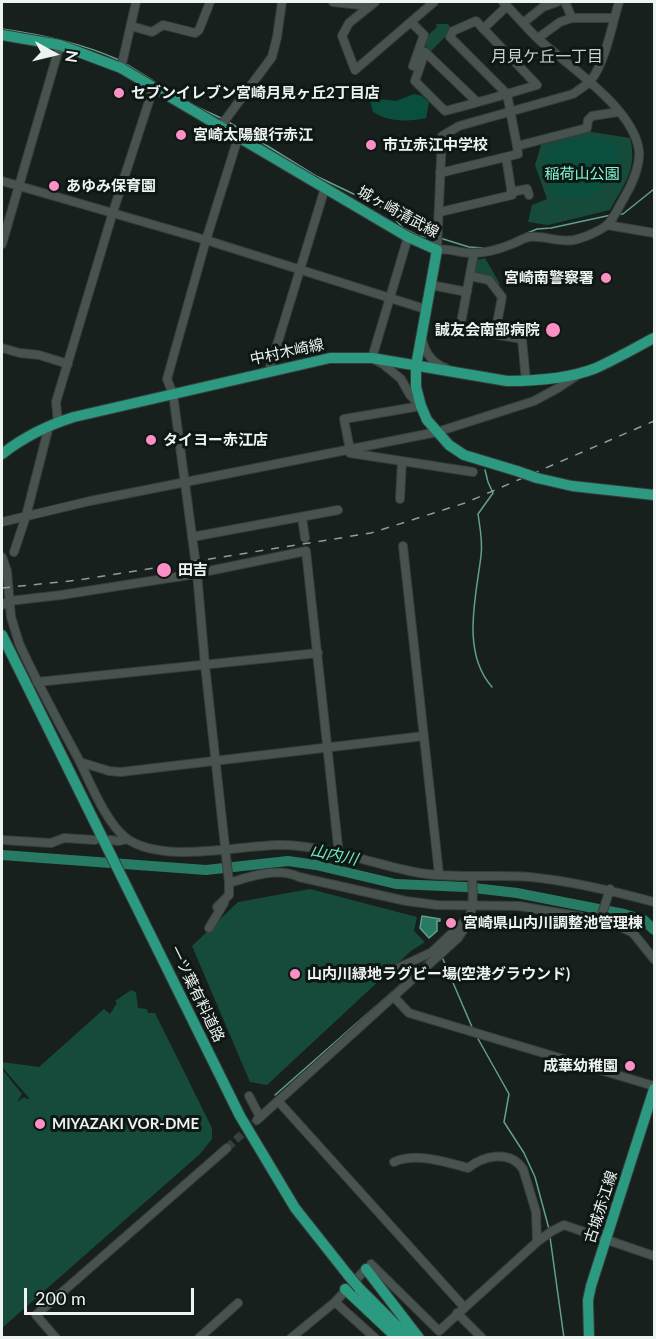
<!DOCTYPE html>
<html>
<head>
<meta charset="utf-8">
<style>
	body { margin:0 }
	#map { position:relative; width:656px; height:1339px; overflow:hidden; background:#17201d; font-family:Lato,sans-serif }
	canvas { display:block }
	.frame { position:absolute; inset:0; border:3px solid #edf3f1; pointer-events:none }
	.north { position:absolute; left:24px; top:24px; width:60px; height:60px; -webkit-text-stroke:4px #0e1714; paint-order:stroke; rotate:98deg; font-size:16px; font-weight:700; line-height:24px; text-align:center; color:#edf3f1 }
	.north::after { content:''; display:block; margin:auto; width:21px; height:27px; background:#edf3f1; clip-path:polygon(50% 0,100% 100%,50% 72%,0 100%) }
	.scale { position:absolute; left:24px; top:1288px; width:170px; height:27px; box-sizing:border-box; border:3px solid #edf3f1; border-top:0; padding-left:8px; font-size:18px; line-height:21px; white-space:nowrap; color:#edf3f1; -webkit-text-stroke:4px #0e1714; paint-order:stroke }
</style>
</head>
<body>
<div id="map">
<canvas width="656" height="1339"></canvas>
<div class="frame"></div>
<div class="north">N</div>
<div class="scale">200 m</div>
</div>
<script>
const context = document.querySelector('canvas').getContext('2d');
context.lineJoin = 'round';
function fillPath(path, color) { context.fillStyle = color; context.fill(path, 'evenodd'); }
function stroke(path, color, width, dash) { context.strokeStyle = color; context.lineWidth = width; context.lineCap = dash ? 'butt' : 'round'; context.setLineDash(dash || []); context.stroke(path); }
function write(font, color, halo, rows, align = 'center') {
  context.font = font + ' Lato,"Noto Sans JP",sans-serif'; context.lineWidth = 6; context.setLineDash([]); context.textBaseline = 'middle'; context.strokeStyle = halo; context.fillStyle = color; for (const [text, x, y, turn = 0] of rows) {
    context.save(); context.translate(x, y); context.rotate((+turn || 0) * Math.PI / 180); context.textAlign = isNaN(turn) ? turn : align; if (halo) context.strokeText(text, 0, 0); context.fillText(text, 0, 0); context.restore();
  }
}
fillPath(new Path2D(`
	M436 24H448L451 28 446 36 431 51 425 46 427 36 437 27Z
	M586 131 630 138C638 169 624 184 610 210L548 225 528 222 532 205 547 199 535 165 542 142Z
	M485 258 500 284 497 285 475 272 477 260Z
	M310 889 417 917 414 931 425 942 411 951 267 1085 250 1082 192 946 238 902Z
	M131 990 136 992 138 1008 147 1009 148 1013H155L212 1128V1139L200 1154 2 1328V1069L22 1094 17 1102 24 1097 27 1099 29 1098 2 1067V1062L39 1067 104 1009 110 1014 117 1003 115 1001Z`), '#164a3b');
fillPath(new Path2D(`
	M414 94 422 96 429 102 426 118C409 122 389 122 373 112L370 101 378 99 396 101Z
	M594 137C598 138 604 138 608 140 634 152 605 193 586 198 577 200 562 196 553 196L545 175 546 150 563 142Z`), '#0a4f3e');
const water = new Path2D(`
	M422 916 440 919V921H437V931L429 938 420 928Z`);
fillPath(water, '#277b64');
stroke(water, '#629f8e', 1.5);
stroke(new Path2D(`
	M2 29C43 35 81 43 119 60
	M126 64 152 80
	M195 106 223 119
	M227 121 316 176 387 210 403 228 419 236 435 238
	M619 214H623L654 189
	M525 234 537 229 551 228 611 215
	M440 238 469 247 484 248
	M485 470 488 482 493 493 478 514C480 528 483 542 481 556 476 597 461 652 492 687
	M442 957 472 1027
	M477 1037 509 1094 504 1122 524 1153 535 1177 549 1229
	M275 1095 416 971
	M550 1237 564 1338`), '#629f8e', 1.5);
stroke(new Path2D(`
	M2 855 206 870 288 861 316 865 396 884 465 887 517 893 624 914 644 920 654 930`), '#277b64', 10);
stroke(new Path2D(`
	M227 1148 257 1120`), '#37403d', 8, [8, 4]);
const minor = new Path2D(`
	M333 2 370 6
	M375 2 349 23 342 36 355 70 434 2
	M503 2C514 13 525 26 537 38 567 65 634 108 639 151 640 166 632 185 624 198 619 206 614 219 607 225 600 231 583 238 574 240 558 243 544 235 529 237 523 238 518 242 512 244 500 249 486 253 472 253 460 254 450 247 437 250L442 136 459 126 573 94C580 89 587 85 592 79 606 60 612 24 619 2
	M565 2 572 18
	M411 22 424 35 413 66
	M523 23 543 7 557 2
	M131 26 152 32 163 25 195 33 199 30 210 2
	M483 29 507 6
	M538 38 560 22 572 18H614
	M121 68 136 2
	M477 102 425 52 415 81 445 111C476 103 507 94 537 85L476 21 453 31 450 37 507 94 517 146
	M220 127 272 57 277 37 282 2
	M440 173 518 154 517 146 587 128 588 120 592 116 618 112
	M2 181 206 240 425 309
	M511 192 527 189 529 195
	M440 212 512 195 506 157
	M607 225 654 233
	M408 237 372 358 383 364 401 379 410 395 421 406
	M2 244 60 45
	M474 253 460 328 522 339 526 381
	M470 276 489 280 502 297 495 334
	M431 285 467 292
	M422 338C424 352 433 364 446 368
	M2 348 20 353 39 355 68 364
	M269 371 325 188
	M58 422 56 402 113 212 153 89
	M350 450 344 419 421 406
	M350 453 473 472
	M400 499 402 461
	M302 517 305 538
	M2 522 90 501 437 432 534 401 558 388 576 376
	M192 537 338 510
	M403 546 439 874
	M14 552 26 516 49 426
	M2 557 7 571 11 617 19 643C37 683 58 721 79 760 90 782 106 823 126 838 161 864 236 846 278 845 323 844 375 865 420 873 456 879 493 874 530 877 572 881 613 891 654 902
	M2 605 9 601 61 595 189 575 306 551 339 855
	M37 682 318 653
	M80 762 109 771 121 772 424 736
	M2 840 51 843 64 838 95 840
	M110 840 119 841 127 839
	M229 883C251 876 278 867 299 877L406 901 437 905 519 906 600 920 619 926 633 933 654 959
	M217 907 229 895V883L205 665 197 573 173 394 167 379 206 240 238 138
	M600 920 610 889
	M209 928 224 903
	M383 975 432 952 464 922
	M394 997 409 1013 654 1086
	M249 1096 260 1117
	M278 1101 464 1307
	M257 1120 458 938C474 916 474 902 472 876
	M394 1162C415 1152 447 1162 468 1168 483 1156 510 1149 523 1169L536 1212 537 1242
	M371 1264 439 1331 537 1242 552 1231 564 1225 654 1256
	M335 1302 375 1338
	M457 1313 482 1338
	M56 1338 36 1315 227 1148
	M199 1338 238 1303
	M291 1338 335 1302 366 1269`);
const major = new Path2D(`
	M2 35 60 45 121 68 408 237 437 250 416 366V387L421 406 427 420 449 445 464 455 517 471
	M2 454C24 437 48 425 74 417L330 358H372L507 381C534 381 571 378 596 368 616 359 635 348 654 338
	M537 478 572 486 654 495
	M2 635 240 1116 295 1208 348 1275
	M366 1269 419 1338
	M359 1288 409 1338
	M345 1289 397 1338
	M589 1338 588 1300 591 1286 654 1089`);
stroke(minor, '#363d3a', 10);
stroke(major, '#363d3a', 12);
stroke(minor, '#48534f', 8);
stroke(major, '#2b9a80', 10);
stroke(new Path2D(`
	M2 588 79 580 371 533 465 503 654 421`), '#939a98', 1.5, [8, 8]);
const majorBridge = new Path2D(`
	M517 471 537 478
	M348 1275 359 1288`);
stroke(majorBridge, '#363d3a', 12, []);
stroke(majorBridge, '#2b9a80', 10);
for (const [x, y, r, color] of [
	[119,93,6,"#fc8fc3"],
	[181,135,6,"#fc8fc3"],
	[371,145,6,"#fc8fc3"],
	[54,186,6,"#fc8fc3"],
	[606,278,6,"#fc8fc3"],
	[553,330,8,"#fc8fc3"],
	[151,440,6,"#fc8fc3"],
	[164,570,8,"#fc8fc3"],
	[451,923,6,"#fc8fc3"],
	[295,974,6,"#fc8fc3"],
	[630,1066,6,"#fc8fc3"],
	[40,1124,6,"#fc8fc3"]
]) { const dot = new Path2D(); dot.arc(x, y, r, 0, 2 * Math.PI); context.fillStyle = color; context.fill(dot); stroke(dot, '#0e1714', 2); }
write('bold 15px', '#edf3f1', '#0e1714', [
	["セブンイレブン宮崎月見ヶ丘2丁目店",131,93],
	["宮崎太陽銀行赤江",193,135],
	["市立赤江中学校",383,145],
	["あゆみ保育園",66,186],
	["宮崎南警察署",594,278,"right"],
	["誠友会南部病院",540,330,"right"],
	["タイヨー赤江店",163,440],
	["田吉",178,570],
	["宮崎県山内川調整池管理棟",463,923],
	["山内川緑地ラグビー場(空港グラウンド)",307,974],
	["成華幼稚園",618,1066,"right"],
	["MIYAZAKI VOR-DME",52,1124]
], 'left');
write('15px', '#84f8d4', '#0e1714', [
	["稲荷山公園",582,174]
]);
write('15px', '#edf3f1', '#0e1714', [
	["城ヶ崎清武線",398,212,29],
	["中村木崎線",287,352,-12],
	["一ツ葉有料道路",197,994,64],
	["古城赤江線",601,1207,-72]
]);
write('16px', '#c7d4cf', '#0e1714', [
	["月見ケ丘一丁目",547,57]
]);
write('italic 16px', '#74e8c5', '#0e1714', [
	["山内川",334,855,12]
]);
</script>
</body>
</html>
